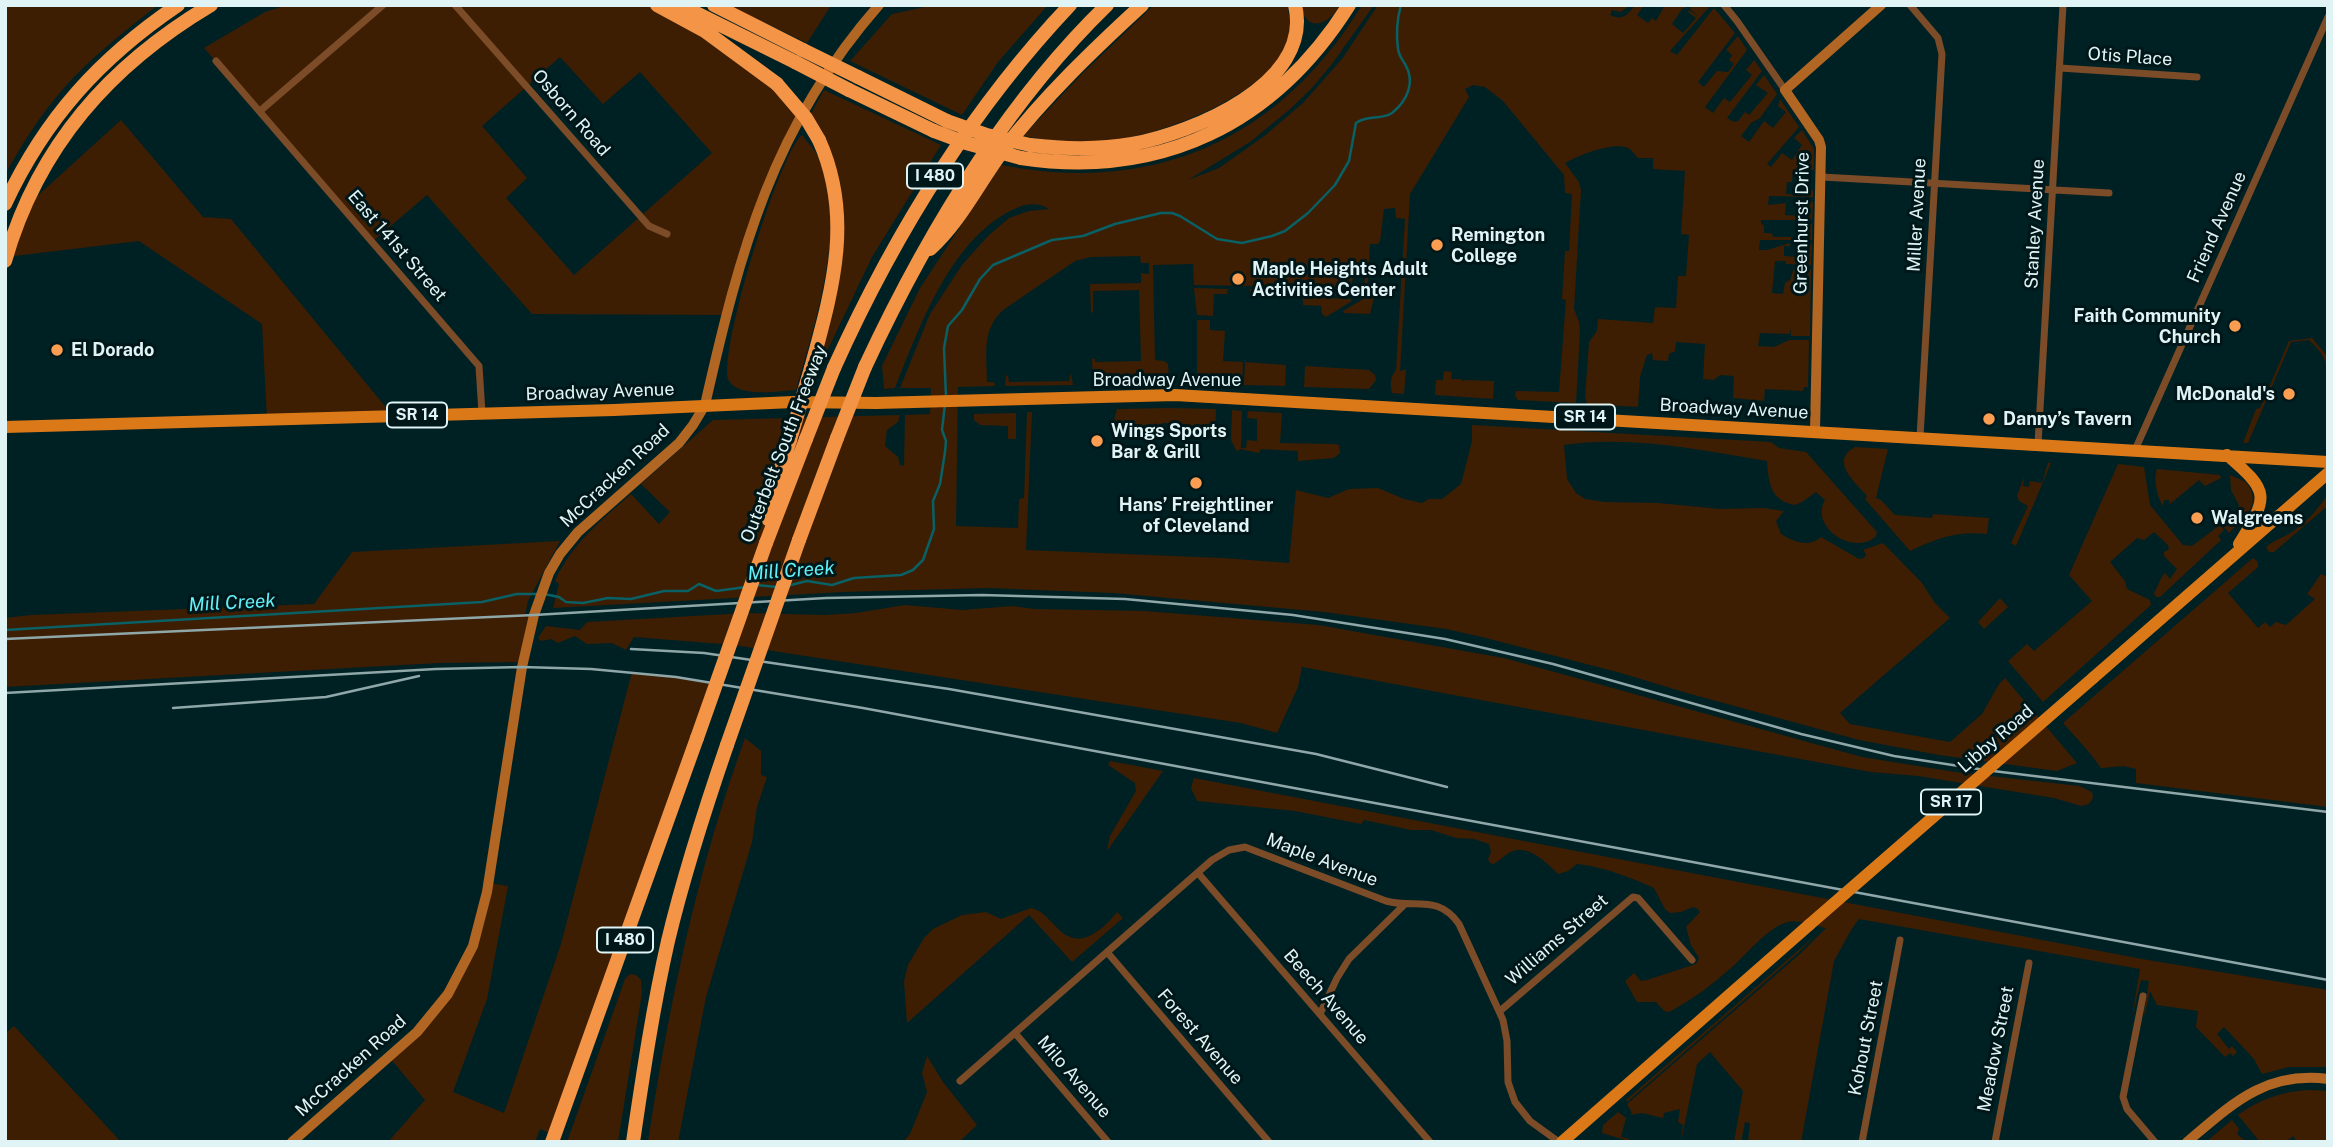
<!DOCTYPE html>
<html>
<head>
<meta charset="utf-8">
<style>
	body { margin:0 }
	#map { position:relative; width:2333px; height:1147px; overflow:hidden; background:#002124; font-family:"Public Sans",sans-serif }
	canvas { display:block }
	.frame { position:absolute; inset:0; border:7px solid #e1f4f5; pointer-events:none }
</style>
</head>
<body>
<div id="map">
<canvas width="2333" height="1147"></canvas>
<div class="frame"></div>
</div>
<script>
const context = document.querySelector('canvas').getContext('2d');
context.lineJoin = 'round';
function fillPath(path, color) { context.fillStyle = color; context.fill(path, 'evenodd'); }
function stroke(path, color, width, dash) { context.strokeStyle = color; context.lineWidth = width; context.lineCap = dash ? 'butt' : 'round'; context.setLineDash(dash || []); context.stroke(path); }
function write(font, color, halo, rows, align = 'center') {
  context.font = font + ' "Public Sans",sans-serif'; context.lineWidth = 6; context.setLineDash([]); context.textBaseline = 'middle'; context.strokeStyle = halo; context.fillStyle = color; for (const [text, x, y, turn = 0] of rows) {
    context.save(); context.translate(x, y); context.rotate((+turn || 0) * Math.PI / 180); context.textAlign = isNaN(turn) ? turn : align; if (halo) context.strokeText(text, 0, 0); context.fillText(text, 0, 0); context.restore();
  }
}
fillPath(new Path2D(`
	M5 5H158C125 31 91 57 63 89 41 114 21 145 5 175Z
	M287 5H657L731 49 801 115 791 133 727 315 532 314 427 195 373 241 204 48 265 12ZM560 57 603 104 640 72 712 153 574 275 506 198 527 178 482 126Z
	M727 5H822L830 7 807 43Z
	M934 5H1048L998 62 962 115 850 61 892 14Z
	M1154 5H1287C1290 19 1292 34 1285 48 1262 96 1165 134 1114 140 1084 143 1053 142 1023 136L1083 73Z
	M1301 5H1340C1329 25 1306 34 1301 5Z
	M1362 5H1374L1332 64 1311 89 1289 110 1250 142 1188 180 1219 168 1263 137 1303 103 1342 59 1378 5H1630L1621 12 1612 10 1610 15C1622 21 1628 15 1635 5H1644L1637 15 1648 23 1652 18 1656 21 1665 5H1691L1682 9 1672 24 1683 33 1696 18 1688 12 1689 10 1699 16 1690 9 1693 5H1711L1670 51 1677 55 1714 8 1735 33 1698 82 1704 87 1717 71 1728 72 1734 64 1729 60 1732 55 1726 50 1738 36 1747 50 1705 107 1713 113 1724 98 1730 102 1752 75 1746 70 1754 60 1762 71 1727 118 1734 122 1738 121 1745 112 1749 115 1768 93 1756 85 1764 75 1777 94 1760 118 1751 123 1741 136 1749 142 1764 121 1773 128 1786 112 1778 106 1780 99 1799 127 1767 164 1771 167 1782 153 1792 160 1802 145 1794 138 1802 130 1814 149V170L1793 169 1792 182H1787L1786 194 1802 195V191L1813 190V197L1769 196 1768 205 1786 203 1785 215 1801 216 1807 201 1813 202 1812 220H1761V224L1764 225V233H1771L1774 237H1800L1801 233 1805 232 1806 224H1812V240H1760L1759 250H1767L1790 243V246H1784V256L1799 257 1803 252 1805 243 1812 244 1811 265 1786 264 1785 261H1775L1772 293 1783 294 1785 283 1790 280 1794 268 1811 269 1810 336H1791V328L1790 334 1760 333 1758 346 1774 347 1789 340H1809L1808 387H1804L1803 391 1765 389 1764 401 1733 398 1734 376 1720 375 1714 380 1703 379 1705 344 1676 342 1675 351 1669 354 1668 361 1653 360 1652 353 1647 355 1640 377 1638 407 1587 404 1585 397 1589 342 1597 331 1598 319 1653 323 1655 307 1676 308 1678 276H1686L1689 235 1681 234 1685 171 1653 169V158H1638C1634 154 1631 148 1625 147 1610 143 1579 155 1565 163L1579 182 1581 190 1574 309 1579 322 1580 332 1576 403 1518 400 1515 396 1516 391 1559 392 1566 300 1562 299 1565 251H1569L1572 194 1565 193 1564 175 1503 101 1485 87 1473 85 1465 89 1469 97 1410 194 1400 371 1406 369 1404 394 1392 393C1390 383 1390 377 1396 370L1405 219 1396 218 1395 208 1384 209 1380 241 1378 244H1370L1367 295H1364L1365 273 1353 272 1351 297 1342 296V290H1337L1336 296 1317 289 1280 283 1256 286 1194 285 1193 264 1153 265 1155 360 1164 361 1168 364 1169 377 1167 382 1093 384 1092 359H1095V362L1141 361 1139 290 1093 291V313L1091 312 1090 284 1141 283V273L1149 274V263H1141L1140 256 1091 257 1075 261 1003 310C981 331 987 354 987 382H994L995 386 958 387 956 526 1018 528 1019 499 1024 498 1027 412H1032L1026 550 1223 558 1289 563 1296 490 1328 498 1349 489 1378 488 1404 499 1422 503 1429 499H1442L1461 484 1472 441V425L1771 442 1779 448 1806 452 1877 532 1876 536C1854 557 1809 527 1825 500L1816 492 1802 502 1795 505C1769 500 1769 482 1767 461 1701 450 1631 435 1564 445L1567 479 1576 493 1585 499 1605 502 1658 503 1721 509 1764 508 1784 511 1776 521 1781 534C1794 542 1809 548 1821 537L1859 559 1864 558 1866 554 1863 550 1883 543 1922 583 1935 603 1950 618 1840 713 1850 724 1950 742 1982 714 1999 684 2005 678 2077 763 2057 771 1939 755 1859 740 1687 693 1621 673 1482 637 1446 629 1324 612 1113 593 988 588 842 592 553 608 559 584 555 581C571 544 602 520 631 494L659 524 670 512 641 484 713 420 900 415 898 422 887 430 885 446 898 457 900 465 904 466 905 415 930 414 931 388H900L930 314 962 265 988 236 1009 218 1029 211 1049 209C1042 203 1028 203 1019 207 952 234 920 326 895 388L884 389 882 366 920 288 1001 165C1155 195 1280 139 1362 5Z
	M824 90 941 145 872 257 821 364 843 241 811 114Z
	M121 120 203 217 231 219 393 416 267 419 262 324 139 241 6 257 23 209Z
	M802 135C808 143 817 152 821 162 848 223 814 328 796 390 779 391 739 398 729 381 716 359 779 153 802 135Z
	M1279 285 1314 291 1324 295 1275 292 1274 297 1250 292V289Z
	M1194 288 1228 289 1227 294H1214L1213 316 1197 315Z
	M1296 296 1350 299 1352 301 1326 317 1322 314 1321 306 1303 305V299L1295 298Z
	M1365 298H1374L1370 314 1344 313 1343 311Z
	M1197 320H1210V330L1225 331 1223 361 1243 362 1242 384 1197 383Z
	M2312 338 2328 357V388C2324 380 2327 373 2326 365 2324 354 2316 347 2309 340L2291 342 2248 443H2243L2256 409 2260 408 2289 341Z
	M1245 362 1286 365 1285 386 1244 385Z
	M1305 366 1369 370 1375 375 1376 380 1369 389 1304 387Z
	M1444 371 1452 372 1451 379H1461V381L1465 380 1494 381 1493 399 1435 395 1436 380H1443Z
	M1071 373 1073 385 1005 386 1006 375 1008 376 1009 382 1069 381Z
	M1169 408 1216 409 1215 431 1174 429V423H1162L1161 427 1125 424 1112 428 1117 409Z
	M1232 410 1242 411 1241 448H1246L1247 440 1257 441V419L1247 418 1248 411 1282 413 1280 443 1334 444 1339 445 1340 453 1334 458 1298 461V451L1261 449 1259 453 1240 449 1239 451 1236 450 1231 440Z
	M1016 413V439H1008V426L980 425 974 420V414Z
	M1855 447 1888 449 1876 498 1881 500 1895 515 1932 518 1933 514 1989 518 1987 534C1956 531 1938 538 1910 551L1865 499 1867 496C1855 482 1829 461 1855 447Z
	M2048 463H2051L2016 546 2011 543 2028 506 2019 501 2017 496 2024 477 2023 486 2029 487 2030 481 2042 483Z
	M2118 464 2144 467 2150 505 2183 545 2192 546 2220 525 2224 530 2218 536 2221 540 2160 597H2156L2154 593C2158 587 2160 578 2165 573L2170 579 2177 569 2164 556V552L2169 549 2168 545 2154 532 2144 540 2137 538 2110 562 2125 581 2127 589 2150 600 2151 605 2043 702 2008 661 2027 644 2034 651 2092 601 2069 575Z
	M2157 469 2220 475 2221 478 2205 486 2199 480 2170 504 2169 500H2164L2163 506C2157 497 2153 479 2157 469Z
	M2230 475 2246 482C2263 505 2245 517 2229 533L2222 525 2236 512 2239 505 2231 490Z
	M2328 494V510L2325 508 2274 552H2269L2266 547C2274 540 2283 538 2292 532 2307 522 2318 509 2328 494Z
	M560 541 528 601 525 615H534L523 662 439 663 5 687V618L31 615 314 604 352 552Z
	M2253 558 2258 562V567L2228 593 2258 628 2265 622 2270 627 2276 622 2286 625 2315 599 2307 594 2321 574 2328 577V807L2136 783V769L2124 766 2101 768 2089 752 2063 723Z
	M2000 598 2008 607 1984 629 1978 622Z
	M905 605 962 610 1013 606 1034 609 1145 611 1318 625 1504 658 1862 757 1955 772 2079 786 2092 792 2093 798 2089 804 2081 806 2054 798 1918 776 1871 772 1302 667 1298 687 1277 733 1241 723 734 645 634 637 626 650 612 643 587 644 575 636 558 643 551 639 541 641 538 638 546 626 580 630 587 622 746 613 824 615 856 613Z
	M632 672 717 683 554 1135 540 1129 535 1142H388L425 1100 389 1057 417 1032 473 946 489 883 508 886 487 999 453 1092 504 1113 561 944Z
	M745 738 761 751V775L767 777 757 807 752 842 706 997 678 1142H648C670 1000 696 874 745 738Z
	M1110 761 1163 771 1107 851 1110 836 1136 791 1135 783 1108 765Z
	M1194 778 2142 959 2328 990V1067H2289L2262 1074 2254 1059 2224 1027 2217 1034 2229 1049 2232 1046 2237 1052 2233 1056 2230 1053 2225 1057 2196 1027 2198 1011 2157 1005 2150 991 2145 1014 2144 1013 2149 981 2141 980 2132 1017 2140 969 1859 919C1851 928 1841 949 1834 961L1801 1142H1748L1750 1123 1745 1122 1741 1142H1734L1743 1091 1710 1052 1697 1064 1681 1142 1683 1125 1678 1122 1680 1109 1664 1113 1663 1118 1642 1113 1630 1115 1632 1113 1627 1104 1800 954 1826 928C1815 926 1799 919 1788 922 1769 926 1747 954 1732 967 1713 984 1692 1000 1669 1012L1664 1011 1656 1002H1637L1625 981 1634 973 1641 981 1647 980 1696 964 1699 958 1691 945 1686 927 1700 912 1698 909 1693 907 1681 912 1670 913 1665 909 1654 888C1633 878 1600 866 1577 864L1568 871 1558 874C1548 864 1529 845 1513 851 1507 853 1500 860 1494 864L1490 863 1488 859 1491 852 1489 844 1474 839 1456 838 1431 830H1411L1364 820 1361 824 1295 811 1197 801 1191 788Z
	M1031 908C1046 911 1053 927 1066 935 1085 947 1106 926 1117 912L1123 918 1072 962 1029 915 907 1023 904 981 908 965 924 938 933 929 962 915 986 912 1001 919Z
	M1816 935 1798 953 1627 1102 1626 1100Z
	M630 974 636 975 641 980 642 993 618 1142H567L625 979Z
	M14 1026 121 1142H5V1034Z
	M927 1056 943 1082 977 1125 959 1142H903L910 1134 927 1092 922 1073Z
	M2310 1090 2328 1091V1142H2295L2296 1140 2293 1136 2286 1142H2260L2238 1115C2260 1099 2283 1091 2310 1090Z
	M1618 1112 1626 1118 1621 1137 1629 1139V1141L1602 1133 1603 1125Z
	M2232 1120 2239 1129 2237 1134 2247 1142H2206Z`), '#3d1e03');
stroke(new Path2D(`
	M946 397 944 348 948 326 962 310 980 279 993 265 1052 240 1083 236 1115 224 1161 213H1172L1180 216 1217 239 1242 243 1272 236 1285 231 1308 213 1335 185 1349 161 1356 123C1366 115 1382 120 1392 113 1407 101 1416 82 1405 64 1402 59 1399 56 1398 49 1396 34 1397 19 1401 5
	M756 585 777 587
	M787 586 807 581 832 585 854 578 901 575 913 570 923 560 934 529 933 501 940 484 945 452 946 441 942 430 945 404
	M544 594 559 597 566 602 583 603 608 598 631 599 664 591H688L699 584 716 591 746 587
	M5 630 482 602 517 594H537`), '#096065', 2.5);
stroke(new Path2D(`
	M455 5 649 226 667 234
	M1724 5 1737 21 1785 90
	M1910 5 1938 38 1942 54 1920 437
	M216 61 479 366 482 413
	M2060 68 2197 77
	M260 111 383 5
	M1822 177 2109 193
	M2038 444 2063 5
	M2135 450 2328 17
	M1198 873 1430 1142
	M1107 952 1269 1142
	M2143 996 2123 1097 2127 1109 2155 1142
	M1500 1011 1633 897 1638 898 1692 960
	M1320 1014 1337 978 1349 959 1404 905
	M1015 1033 1108 1142
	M960 1081 1212 860 1229 850 1245 847 1386 901C1416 909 1438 894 1459 924L1503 1020 1507 1041 1508 1082 1515 1102 1530 1121 1559 1142
	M1862 1142 1900 940
	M1995 1142 2029 963`), '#7b4c27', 7);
stroke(new Path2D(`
	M1815 431 1821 147 1819 140 1785 90 1881 5
	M292 1142 417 1032 448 994 473 946 487 892 522 667 534 615 549 573 560 554 578 532 679 443 693 425 705 405C740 251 772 127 879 5
	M2187 1142C2232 1104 2265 1071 2328 1079`), '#b16623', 10);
stroke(new Path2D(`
	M5 427 614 410 793 402 876 403 1175 395 2328 462
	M2227 455C2270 492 2269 496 2239 544
	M2093 678 2328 473
	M1562 1142 1809 925`), '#db7918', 12);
stroke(new Path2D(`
	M657 5 705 31 777 84
	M680 5 795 62
	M714 5 803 50
	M858 77 947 121
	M849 90 934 131
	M1030 145C1064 149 1098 150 1132 144 1192 133 1314 84 1295 5
	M1021 158C1161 179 1274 124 1349 5
	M5 204C45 118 100 58 178 5
	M930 249C961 221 979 182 1004 149 1044 97 1094 49 1142 5
	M5 261C38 146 110 65 211 5
	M865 367C925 238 1004 105 1107 5
	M811 368C832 291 854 218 819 140
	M834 368C894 235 969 112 1070 5
	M768 519 773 492 790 440
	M799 540 837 438
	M766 543 806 439
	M552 1142 697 738
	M633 1142C643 1074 653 1007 668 941 684 874 705 809 727 745`), '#f39446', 14);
stroke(new Path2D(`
	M5 639 534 615 826 598 982 595 1125 599 1293 615 1445 639 1553 664 1801 734 1894 756 1985 770 2328 812
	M631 649 704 653 949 689 1316 754 1447 787
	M5 693 436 669 522 667 591 669 676 677 863 708 2328 980
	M173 708 326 697 419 676`), '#8fa7a8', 2.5);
stroke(new Path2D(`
	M1809 925 2093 678`), '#db7918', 12);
stroke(new Path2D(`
	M803 50 858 77
	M795 62 849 90
	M777 84 806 118 819 140
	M947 121 987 135 1030 145
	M934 131 966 143 1021 158
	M837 438 865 367
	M806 439 834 368
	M790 440 811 368
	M697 738 766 543
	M727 745 799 540`), '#f39446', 14);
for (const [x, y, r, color] of [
	[1437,245,7,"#fb9e52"],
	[1238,279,7,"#fb9e52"],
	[2235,326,7,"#fb9e52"],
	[57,350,7,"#fb9e52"],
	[2289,394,7,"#fb9e52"],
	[1989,419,7,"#fb9e52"],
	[1097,441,7,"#fb9e52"],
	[1196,483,7,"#fb9e52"],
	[2197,518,7,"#fb9e52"]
]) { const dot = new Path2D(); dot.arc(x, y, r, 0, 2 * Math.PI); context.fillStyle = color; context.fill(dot); stroke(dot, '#001719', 2.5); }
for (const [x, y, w] of [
	[935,176,56],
	[417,415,60],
	[1585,417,60],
	[1951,802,60],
	[625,940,56]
]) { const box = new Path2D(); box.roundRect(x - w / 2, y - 12.5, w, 25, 5); context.fillStyle = '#001719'; context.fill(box); stroke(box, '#e1f4f5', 2); }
write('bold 16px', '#e1f4f5', null, [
	["I 480",935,176],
	["SR 14",417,415],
	["SR 14",1585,417],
	["SR 17",1951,802],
	["I 480",625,940]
]);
write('18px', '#e1f4f5', '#001719', [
	["Otis Place",2130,57,4],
	["Osborn Road",571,113,49],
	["Miller Avenue",1917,215,-87],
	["Greenhurst Drive",1802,223,-89],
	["Stanley Avenue",2035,224,-87],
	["Friend Avenue",2217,227,-66],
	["East 141st Street",397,246,49],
	["Broadway Avenue",1167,380],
	["Broadway Avenue",600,392,-2],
	["Broadway Avenue",1734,409,3],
	["Outerbelt South Freeway",784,444,-69],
	["McCracken Road",615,476,-43],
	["Libby Road",1996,739,-41],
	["Maple Avenue",1322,860,21],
	["Williams Street",1557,940,-41],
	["Beech Avenue",1326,997,49],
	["Forest Avenue",1200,1037,49],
	["Kohout Street",1866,1038,-79],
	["Meadow Street",1996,1049,-79],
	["McCracken Road",351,1066,-42],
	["Milo Avenue",1074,1077,49]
]);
write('bold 18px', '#e1f4f5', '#001719', [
	["Remington",1451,235],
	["College",1451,256],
	["Maple Heights Adult",1252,269],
	["Activities Center",1252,290],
	["Faith Community",2221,316,"right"],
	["Church",2221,337,"right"],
	["El Dorado",71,350],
	["McDonald's",2275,394,"right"],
	["Danny’s Tavern",2003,419],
	["Wings Sports",1111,431],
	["Bar & Grill",1111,452],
	["Hans’ Freightliner",1196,505,"center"],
	["of Cleveland",1196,526,"center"],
	["Walgreens",2211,518]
], 'left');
write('italic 19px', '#62f0f9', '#001719', [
	["Mill Creek",791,571,-4],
	["Mill Creek",232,603,-3]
]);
</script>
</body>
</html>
